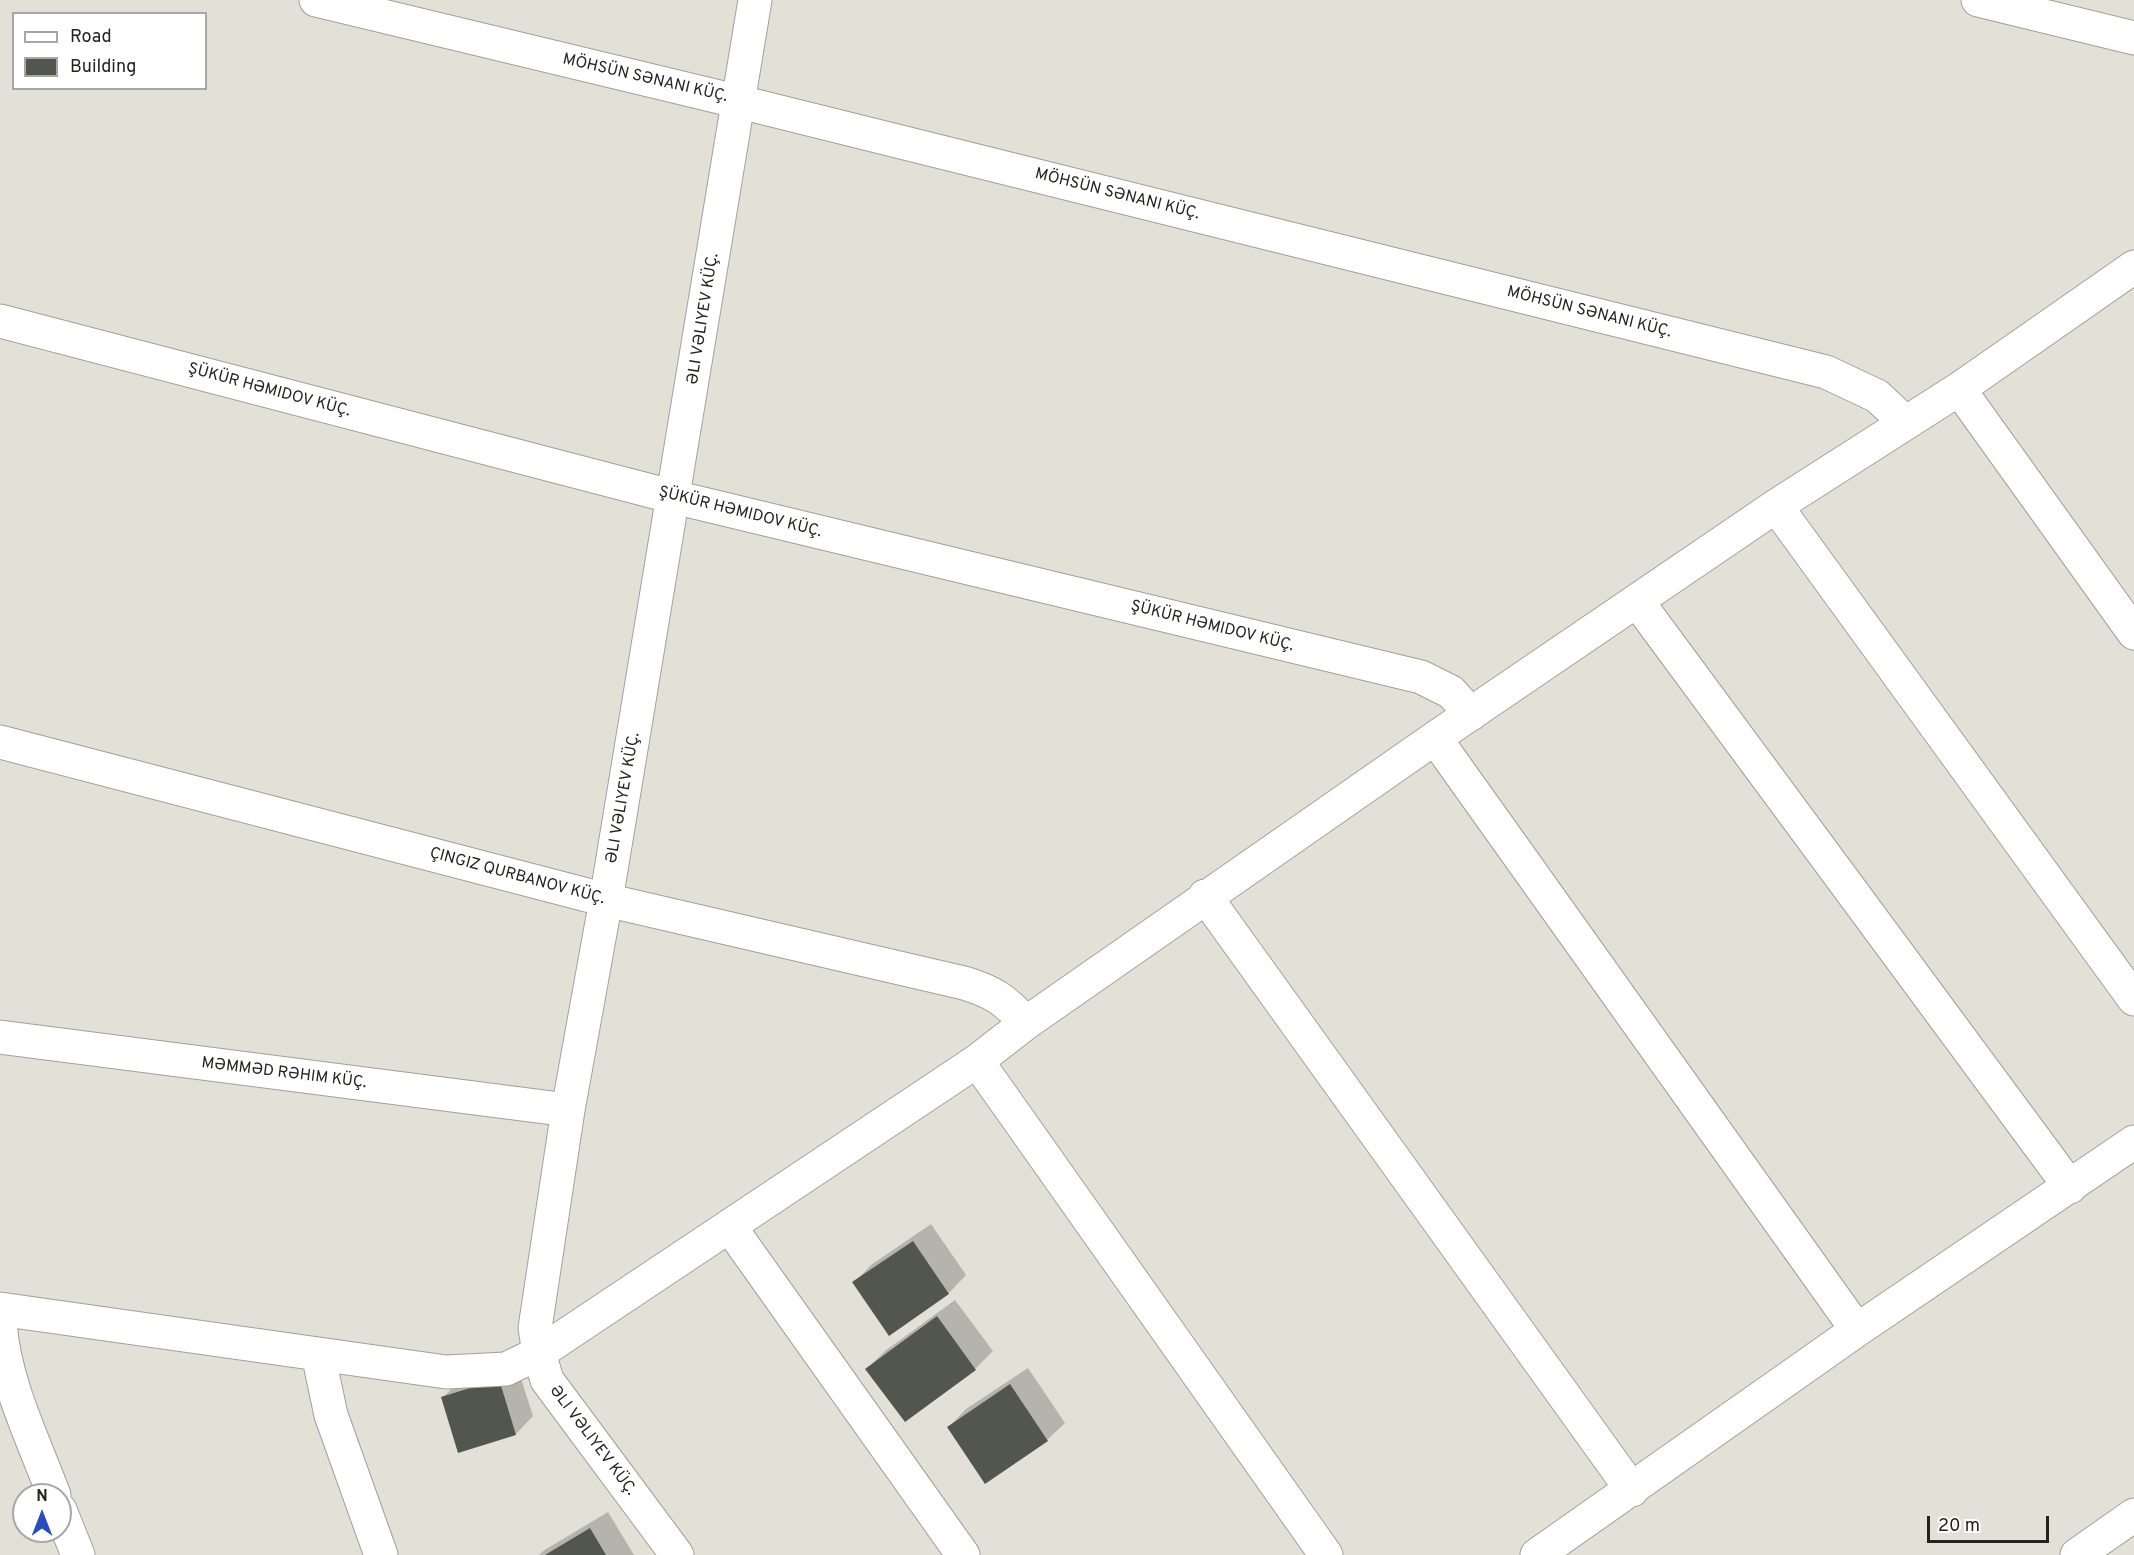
<!DOCTYPE html>
<html>
<head>
<meta charset="utf-8">
<style>
	body { margin:0 }
	#map { position:relative; width:2134px; height:1555px; overflow:hidden; background:#e2e0d7; font-family:Overpass,sans-serif }
	canvas { display:block }
	.legend { position:absolute; left:12px; top:12px; width:195px; height:78px; box-sizing:border-box; background:#fff; border:2px solid #a7a7a6; margin:0; padding:8px 10px; list-style:none; font-size:18px; color:#232320 }
	.legend li { display:flex; align-items:center; gap:12px; height:30px }
	.legend b { width:30px; border:2px solid #a7a7a6 }
	.north { position:absolute; left:12px; top:1483px; width:60px; height:60px; box-sizing:border-box; background:#fff; border:2px solid #a7a7a6; border-radius:50%; rotate:0deg; font-size:16px; font-weight:700; line-height:24px; text-align:center; color:#232320 }
	.north::after { content:''; display:block; margin:auto; width:21px; height:27px; background:#294dbc; clip-path:polygon(50% 0,100% 100%,50% 72%,0 100%) }
	.scale { position:absolute; left:1927px; top:1516px; width:122px; height:27px; box-sizing:border-box; border:3px solid #232320; border-top:0; padding-left:8px; font-size:18px; line-height:21px; white-space:nowrap; color:#232320; -webkit-text-stroke:4px #fff; paint-order:stroke }
</style>
</head>
<body>
<div id="map">
<canvas width="2134" height="1555"></canvas>
<ul class="legend">
<li><b style="height:8px;background:#fff"></b>Road</li>
<li><b style="height:16px;background:#53564f"></b>Building</li>
</ul>
<div class="north">N</div>
<div class="scale">20 m</div>
</div>
<script>
const context = document.querySelector('canvas').getContext('2d');
context.lineJoin = 'round';
function fillPath(path, color) { context.fillStyle = color; context.fill(path, 'evenodd'); }
function stroke(path, color, width, dash) { context.strokeStyle = color; context.lineWidth = width; context.lineCap = dash ? 'butt' : 'round'; context.setLineDash(dash || []); context.stroke(path); }
function write(font, color, halo, rows, align = 'center') {
  context.font = font + ' Overpass,sans-serif'; context.lineWidth = 6; context.setLineDash([]); context.textBaseline = 'middle'; context.strokeStyle = halo; context.fillStyle = color; for (const [text, x, y, turn = 0] of rows) {
    context.save(); context.translate(x, y); context.rotate((+turn || 0) * Math.PI / 180); context.textAlign = isNaN(turn) ? turn : align; if (halo) context.strokeText(text, 0, 0); context.fillText(text, 0, 0); context.restore();
  }
}
fillPath(new Path2D(`
	M931 1224 966 1275 949 1293 889 1334 854 1283 871 1265Z
	M955 1300 993 1351 975 1369 905 1420 867 1369 885 1351Z
	M516 1363 533 1416 516 1434 443 1397 461 1380Z
	M1028 1368 1065 1423 1047 1440 949 1427 966 1409Z
	M608 1512 634 1555H539L543 1551Z`), '#0003');
fillPath(new Path2D(`
	M913 1241 949 1294 889 1336 852 1282Z
	M937 1316 976 1370 905 1422 865 1369Z
	M499 1379 516 1435 458 1453 441 1397Z
	M1010 1384 1048 1441 985 1484 947 1427Z
	M590 1528 606 1555H545Z`), '#53564f');
const minor = new Path2D(`
	M316 0 740 102 1826 372 1877 396 1905 422
	M1978 0 2134 38
	M0 321 674 497 1421 677 1451 692 1471 714
	M1959 389 2134 633
	M1776 506 2134 999
	M1637 601 2070 1187
	M1435 738 1857 1330
	M0 742 606 900 964 983C994 992 1005 1000 1026 1023
	M1205 896 1632 1490
	M0 1037 568 1110
	M977 1061 1326 1555
	M730 1227 963 1555
	M0 1309 446 1372 506 1369 539 1353 977 1061 1026 1023 1435 738 1776 506 1959 389 2134 267
	M0 1322C4 1382 33 1439 54 1495
	M318 1354 331 1415 381 1555
	M60 1510 78 1555
	M677 1555 547 1380 539 1353 535 1328 568 1110 606 900 755 0
	M1537 1555 1857 1330 2134 1142
	M2077 1555 2134 1515`);
stroke(minor, '#a2a098', 35);
stroke(minor, '#fff', 33);
write('16px', '#232320', '#fff', [
	["MÖHSÜN SƏNANI KÜÇ.",645,79,13],
	["MÖHSÜN SƏNANI KÜÇ.",1117,195,14],
	["MÖHSÜN SƏNANI KÜÇ.",1589,313,14],
	["ƏLI VƏLIYEV KÜÇ.",704,319,-81],
	["ŞÜKÜR HƏMIDOV KÜÇ.",269,391,15],
	["ŞÜKÜR HƏMIDOV KÜÇ.",740,513,14],
	["ŞÜKÜR HƏMIDOV KÜÇ.",1212,627,14],
	["ƏLI VƏLIYEV KÜÇ.",624,798,-80],
	["ÇINGIZ QURBANOV KÜÇ.",517,877,15],
	["MƏMMƏD RƏHIM KÜÇ.",284,1074,7],
	["ƏLI VƏLIYEV KÜÇ.",592,1441,53]
]);
</script>
</body>
</html>
